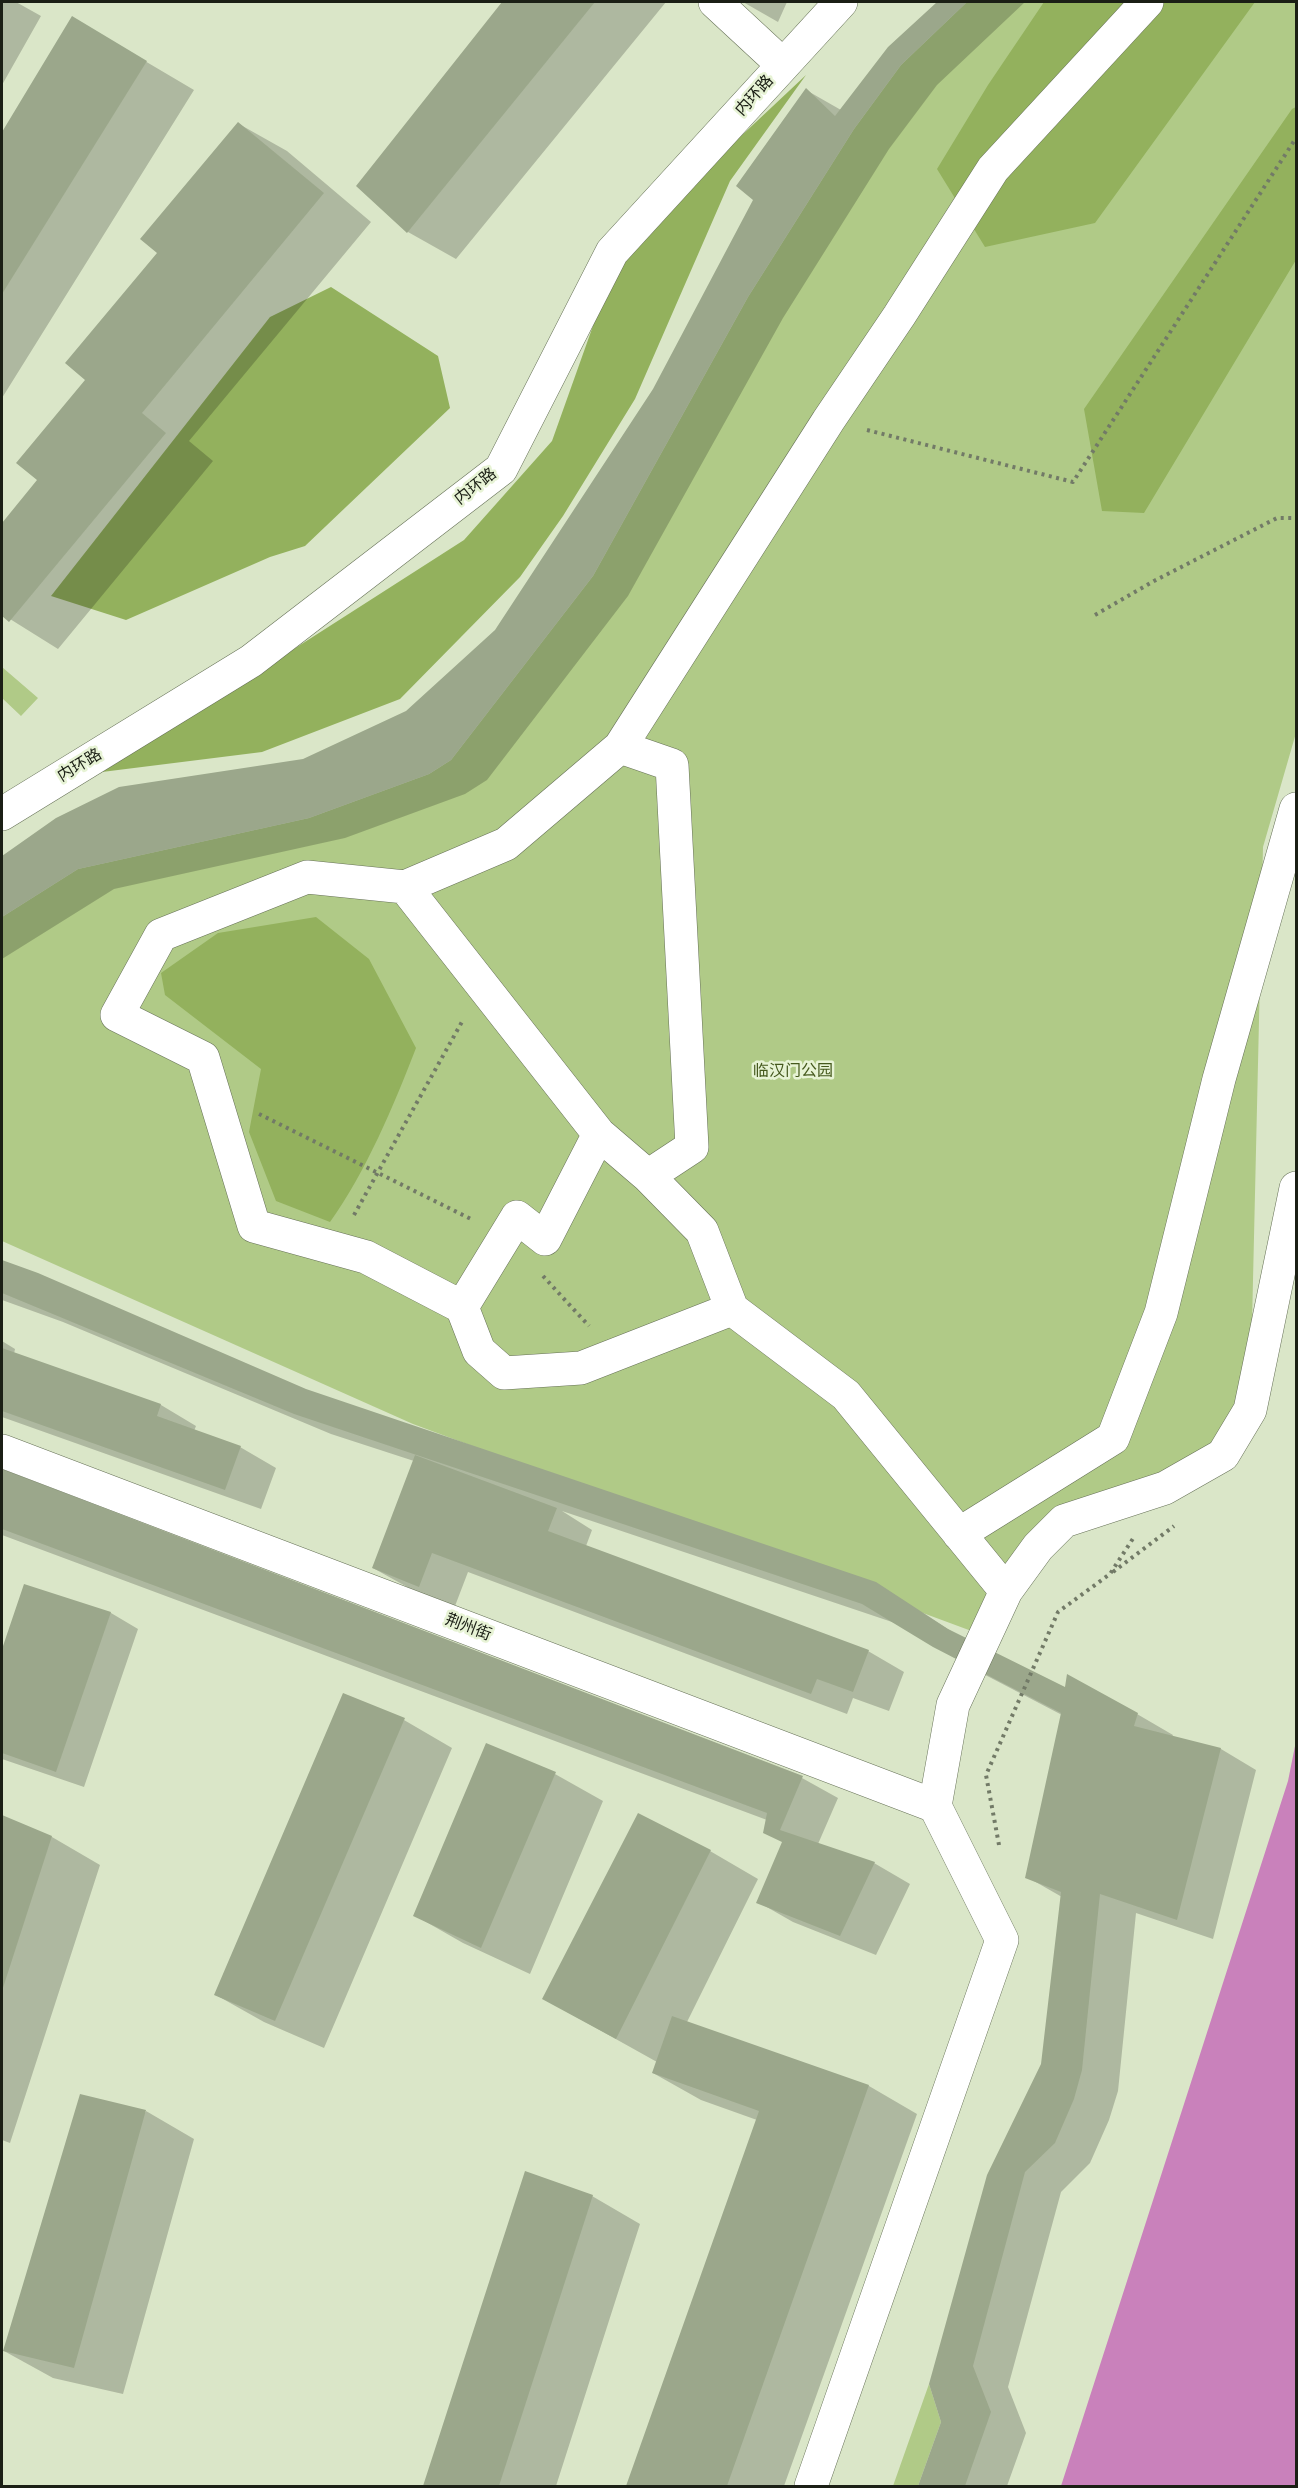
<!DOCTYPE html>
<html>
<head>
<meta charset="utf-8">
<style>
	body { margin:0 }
	#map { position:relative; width:1298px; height:2488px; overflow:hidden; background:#dae6c8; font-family:Roboto,sans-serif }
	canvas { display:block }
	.frame { position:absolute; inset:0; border:3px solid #1b1f15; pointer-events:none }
</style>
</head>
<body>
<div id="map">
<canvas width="1298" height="2488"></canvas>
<div class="frame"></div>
</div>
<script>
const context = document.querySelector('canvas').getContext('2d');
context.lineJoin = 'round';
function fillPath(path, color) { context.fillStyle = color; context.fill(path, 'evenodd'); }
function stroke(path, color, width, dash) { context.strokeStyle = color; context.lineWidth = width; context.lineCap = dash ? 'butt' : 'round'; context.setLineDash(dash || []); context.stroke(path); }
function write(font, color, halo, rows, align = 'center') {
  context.font = font + ' Roboto,"Noto Sans SC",sans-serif'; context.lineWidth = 5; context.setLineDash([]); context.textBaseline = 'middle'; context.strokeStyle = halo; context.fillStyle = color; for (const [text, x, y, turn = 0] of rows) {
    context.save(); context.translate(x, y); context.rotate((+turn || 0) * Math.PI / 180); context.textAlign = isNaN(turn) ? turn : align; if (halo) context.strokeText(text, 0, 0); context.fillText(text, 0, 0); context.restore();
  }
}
fillPath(new Path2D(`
	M967 2H1296V733L1263 847 1250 1410 1223 1455 1064 1521 985 1636 413 1424 2 1241V917L78 869 309 818 429 774 451 760 593 576 748 297 854 129 901 65Z
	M2 667 38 698 21 716 2 698Z
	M929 2384 941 2422 918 2486H893Z`), '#b0ca87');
fillPath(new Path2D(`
	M1044 2H1255L1095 223 985 247 937 169 988 85Z
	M806 75 730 181 635 399 563 516 520 577 400 699 262 752 102 772 464 540 552 441 604 295 640 231Z
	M1296 107V260L1144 513 1102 511 1084 409 1292 109Z
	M331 287 438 356 450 408 305 546 270 557 126 620 51 596 270 317Z
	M316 917 369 959 416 1048C394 1105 366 1172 330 1222L276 1201 249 1132 261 1069 165 995 161 973 218 933Z`), '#93b15d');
fillPath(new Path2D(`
	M1296 1741V2486H1061L1288 1781Z`), '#c981bb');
fillPath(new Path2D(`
	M2 2H16L41 16 2 85Z
	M503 2H666L456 259 408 232 358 186Z
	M743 2H787L778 22Z
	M939 2H1025L937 85 889 149 783 318 628 596 487 780 465 794 345 838 114 889 2 959V858L57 820 303 760 407 712 496 631 654 390 755 199 806 90 841 110 889 48Z
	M72 18 194 90 2 398V134Z
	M239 124 287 151 371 222 189 441 213 461 58 649 2 614V525L39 480 87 380 160 253Z
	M2 1261 38 1274 306 1391 875 1584 964 1639 1066 1689 1137 1714 1173 1735 1172 1737 1221 1749 1256 1770 1213 1939 1136 1913 1118 2091 1109 2120 1090 2163 1061 2192 1008 2387 1026 2433 1007 2486H919L942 2422 1042 2064 1062 1897 1027 1877 1062 1715 970 1667 895 1623 562 1511 592 1530 586 1546 868 1651 904 1672 889 1711 853 1698 847 1714 468 1572 455 1606 409 1588 373 1568 414 1461 331 1434 63 1322 2 1300Z
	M2 1341 15 1349 14 1354 161 1405 196 1426 194 1431 240 1447 276 1468 261 1509 2 1417Z
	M2 1470 802 1778 838 1798 818 1844 874 1863 910 1884 876 1955 793 1922 758 1902 783 1843 767 1820 2 1535Z
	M25 1586 111 1613 138 1629 84 1787 2 1759V1653Z
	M404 1720 452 1748 324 2048 264 2022 216 1995Z
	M555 1774 603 1801 530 1974 463 1943 414 1915Z
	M2 1817 52 1837 100 1865 10 2143 2 2140Z
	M710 1851 758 1879 687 2022 869 2086 917 2114 784 2486H627L757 2120 701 2100 653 2073 657 2062 544 1999Z
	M146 2111 194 2139 123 2394 53 2378 4 2351Z
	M526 2173 592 2196 640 2224 556 2486H425Z`), '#0003');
fillPath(new Path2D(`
	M502 2H595L407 233 356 186Z
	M937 2H967L901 65 854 129 748 297 593 576 451 760 429 774 309 818 78 869 2 917V856L56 818 119 787 303 759 406 711 495 630 653 389 753 200 736 186 806 88 835 116 888 47Z
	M72 16 147 61 2 294V132Z
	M238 122 324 193 142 413 166 433 9 622 2 616V523L37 480 16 463 85 380 65 363 157 253 140 239Z
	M2 1260 38 1273 306 1389 876 1582 948 1629 1065 1687 1067 1674 1138 1713 1134 1726 1221 1748 1177 1920 1100 1894 1082 2070 1074 2099 1055 2143 1025 2172 973 2366 991 2412 965 2486H918L941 2422 929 2384 987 2175 1041 2064 1061 1892 1025 1878 1061 1713 933 1647 862 1604 294 1414 2 1293Z
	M2 1348 161 1404 157 1416 241 1446 225 1490 2 1411Z
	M415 1455 557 1508 548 1531 869 1650 853 1692 817 1679 811 1694 432 1553 419 1587 372 1568Z
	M2 1469 803 1776 780 1830 875 1862 840 1936 756 1903 782 1842 763 1833 767 1813 2 1529Z
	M24 1584 111 1612 56 1772 2 1753V1649Z
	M343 1693 405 1718 275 2021 214 1995Z
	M486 1743 556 1772 481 1948 413 1916Z
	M638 1813 711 1850 616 2039 542 1999Z
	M2 1815 52 1836 2 1991Z
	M672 2016 869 2085 727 2486H626L759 2111 652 2073Z
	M80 2094 146 2110 74 2368 3 2351Z
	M525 2171 593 2195 499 2486H423Z`), '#9ba78b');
const minor = new Path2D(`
	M715 2 783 65
	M2 814 251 661 501 469 612 252 841 2
	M405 887 506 844 620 747 828 421 899 316 993 169 1147 2
	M599 1134 545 1239 517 1217 462 1307 366 1257 254 1226 203 1058 117 1015 161 935 307 877 405 887 599 1134 648 1176 692 1147 672 765 620 747
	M648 1176 702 1231 732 1309 846 1395 1006 1591
	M462 1307 479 1351 504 1373 581 1368 732 1309
	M2 1451 935 1806
	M959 1534 1113 1438 1161 1313 1219 1079 1296 809
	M811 2486 1002 1940 935 1806 953 1705 1006 1591 1038 1547 1064 1521 1165 1488 1223 1455 1250 1410 1296 1188`);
stroke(minor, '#677258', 34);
stroke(new Path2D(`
	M867 430 1073 482 1296 138
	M1095 615 1154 581 1277 518H1296
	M259 1114 473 1220
	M354 1215 463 1020
	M543 1276 589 1326
	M1113 1572 1174 1526
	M999 1845 986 1775 1058 1612 1110 1574 1134 1537`), '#727a67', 4, [3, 4.5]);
stroke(minor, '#fff', 33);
write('16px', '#1b1f15', '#e7f3d5', [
	["内环路",755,96,-48],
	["内环路",476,487,-38],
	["内环路",80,766,-31],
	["荆州街",468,1628,21]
]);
write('16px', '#45591d', '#e7f3d5', [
	["临汉门公园",793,1072]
]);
</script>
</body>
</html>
